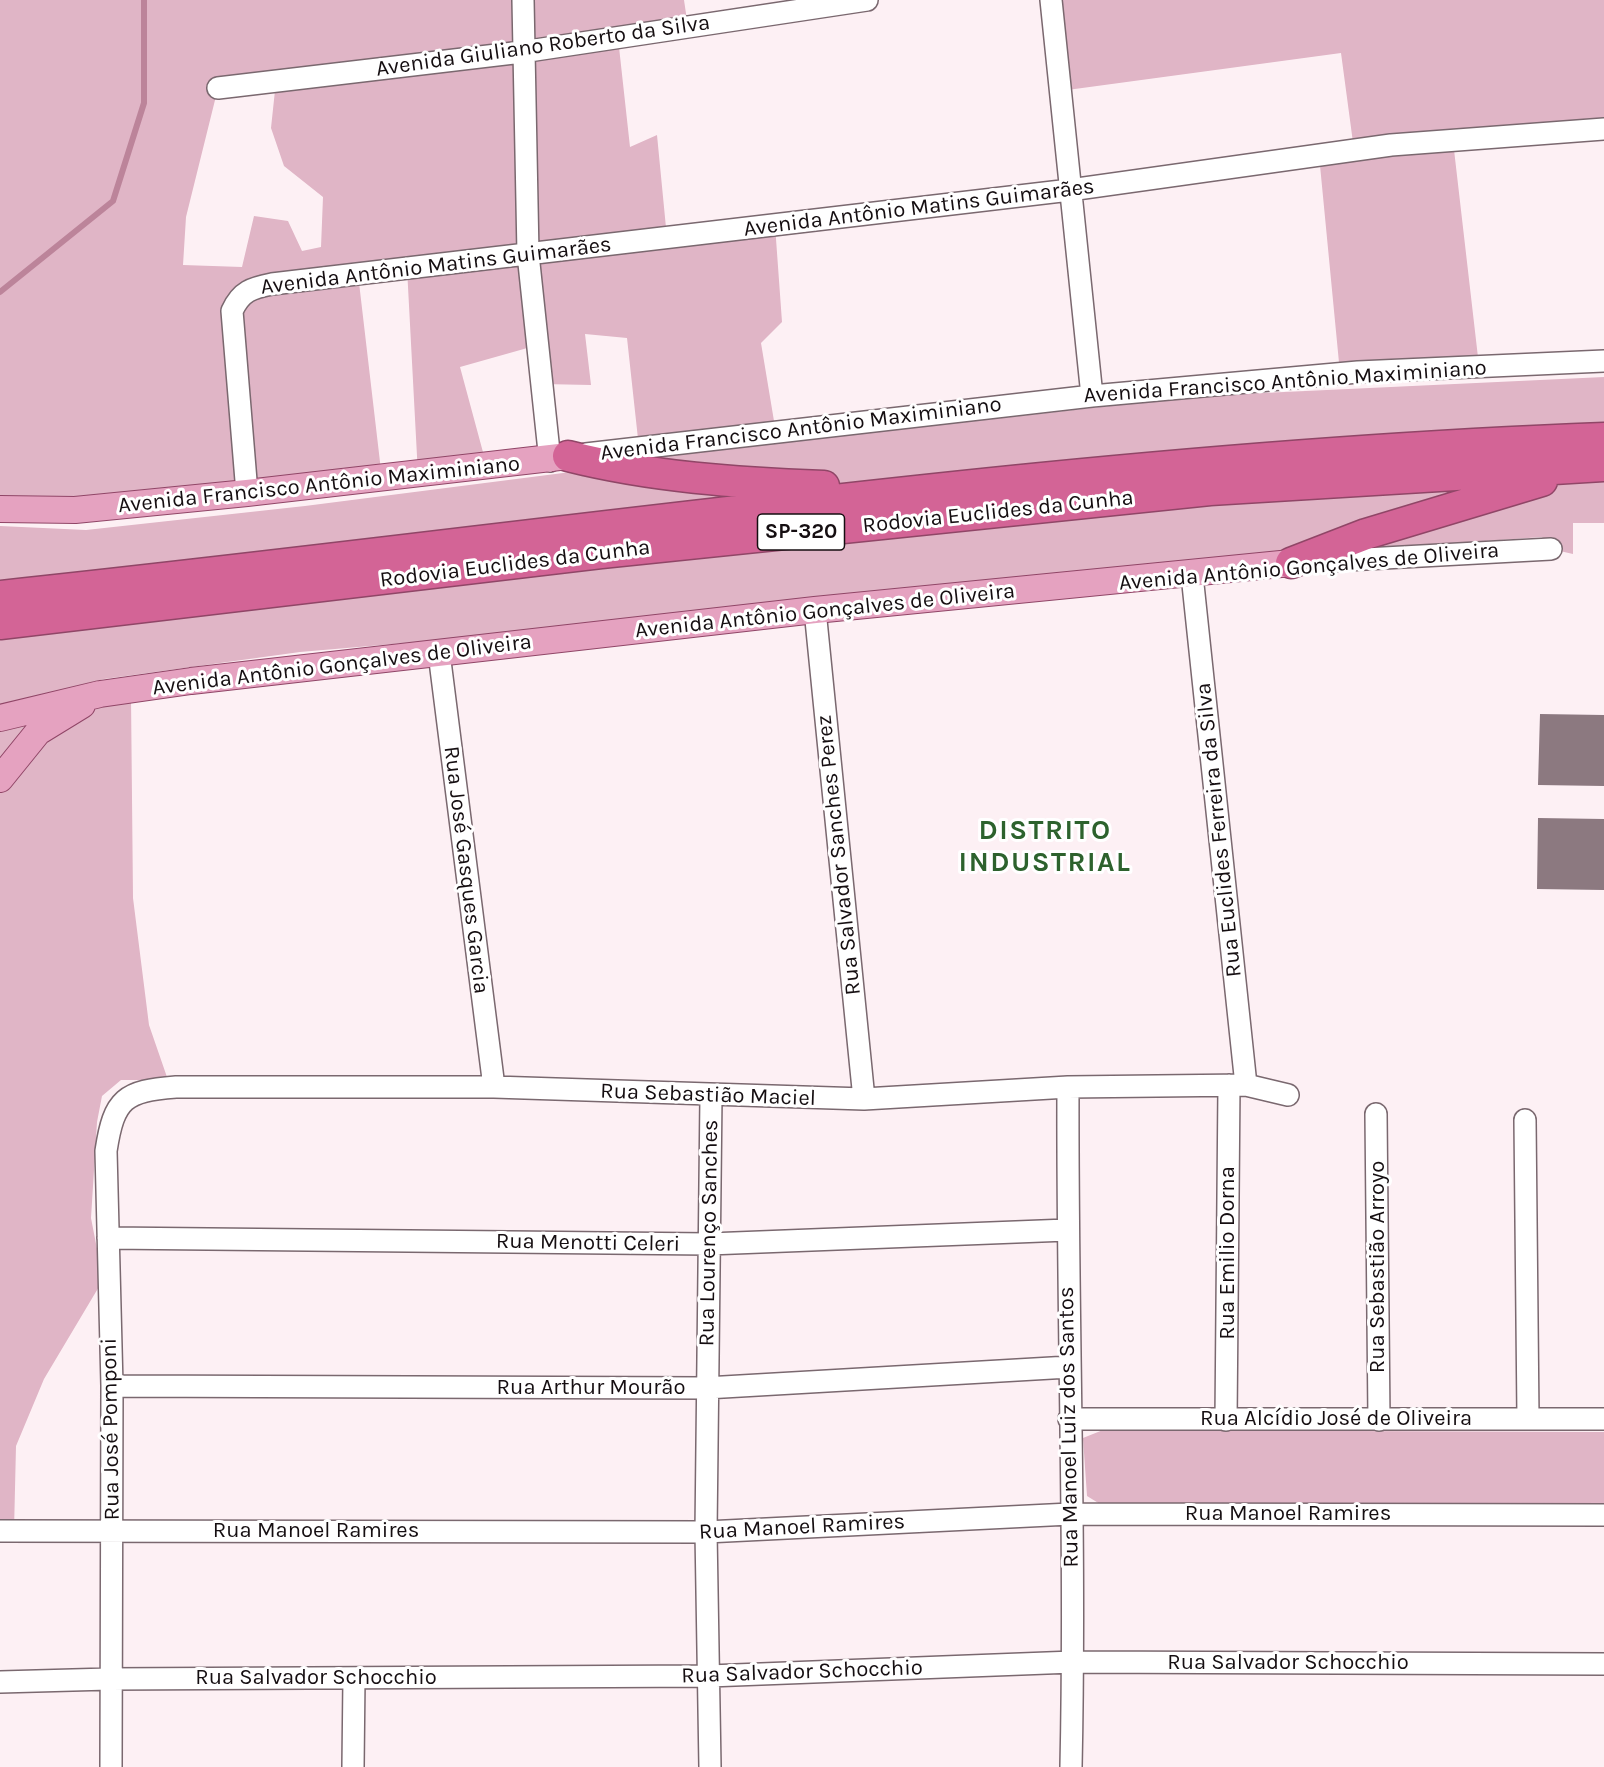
<!DOCTYPE html>
<html>
<head>
<meta charset="utf-8">
<style>
	body { margin:0 }
	canvas { display:block; background:#fdf0f4 }
</style>
</head>
<body>
<canvas width="1604" height="1767"></canvas>
<script>
const context = document.querySelector('canvas').getContext('2d');
context.lineJoin = 'round';
function fillPath(path, color) { context.fillStyle = color; context.fill(path, 'evenodd'); }
function stroke(path, color, width, dash) { context.strokeStyle = color; context.lineWidth = width; context.lineCap = dash ? 'butt' : 'round'; context.setLineDash(dash || []); context.stroke(path); }
function write(font, color, halo, rows, align = 'center') {
  context.font = font + ' Karla,sans-serif'; context.lineWidth = 6; context.setLineDash([]); context.textBaseline = 'middle'; context.strokeStyle = halo; context.fillStyle = color; for (const [text, x, y, turn = 0] of rows) {
    context.save(); context.translate(x, y); context.rotate((+turn || 0) * Math.PI / 180); context.textAlign = isNaN(turn) ? turn : align; if (halo) context.strokeText(text, 0, 0); context.fillText(text, 0, 0); context.restore();
  }
}
fillPath(new Path2D(`
	M0 0H684L688 27 618 38 630 147 657 135 667 238 775 225 782 322 761 343 776 433 639 448 627 338 585 334 591 385 542 384 538 345 460 367 487 467 418 475 407 268 358 274 382 479 0 509ZM276 81 271 128 284 166 323 197 321 247 302 251 288 221 254 216 242 267 183 265 186 217 218 88Z
	M1051 0H1604V129L1453 141 1479 366 1340 373 1319 155 1354 150 1341 53 1060 91Z
	M1604 377V523H1573V554L1551 549 1542 537 1173 563 510 634 300 652 104 679 0 705V526L86 530 305 506 610 467 652 457 1199 396Z
	M131 697 133 898 149 1025 168 1080H121L102 1096 97 1122 91 1218 103 1280 44 1379 16 1446 14 1531H0V725Z
	M1103 1430 1604 1432V1504H1100L1087 1496 1083 1438Z`), '#e0b5c6');
stroke(new Path2D(`
	M0 292 113 201 144 103V0`), '#bc849a', 6);
fillPath(new Path2D(`
	M1540 714 1604 715V786L1538 785Z
	M1538 818 1604 819V890L1537 889Z`), '#8c7980');
const minor = new Path2D(`
	M523 0 528 254 550 461
	M1051 0 1092 396
	M218 88 522 52 867 0
	M586 454 1092 396 1358 372 1604 361
	M247 493 232 311C241 291 252 288 272 284L1070 190 1391 145 1604 129
	M1310 562 1551 549
	M1192 575 1246 1085
	M815 610 864 1099
	M439 653 494 1087
	M1068 1087C1067 1313 1076 1540 1071 1767
	M1376 1114 1379 1420
	M1525 1120 1528 1418
	M108 1238 709 1244 1067 1230
	M112 1386 706 1388 1069 1367
	M1069 1419H1604
	M1226 1420 1229 1085
	M0 1531 706 1532 1070 1514 1604 1515
	M0 1682 109 1679 709 1676 1073 1662 1604 1664
	M111 1767 112 1386 106 1151C114 1098 125 1091 176 1087H494L864 1099 1068 1087 1246 1085 1288 1095
	M353 1767 354 1678
	M710 1767 706 1532 711 1096`);
const major = new Path2D(`
	M0 509 75 510 247 493 568 456
	M0 718 100 694 191 681 815 610 1291 563
	M0 779 38 732 82 705`);
const highway = new Path2D(`
	M568 456C651 477 738 483 824 486
	M1291 563 1366 534 1542 481
	M0 596C534 540 1067 458 1604 438
	M0 624 601 553 1210 490 1604 466`);
stroke(minor, '#7a686f', 24);
stroke(major, '#904667', 28);
stroke(highway, '#904667', 33);
stroke(minor, '#fff', 21);
stroke(major, '#e5a2c0', 26);
stroke(highway, '#d36496', 30);
for (const [x, y, w] of [
	[801,532,87]
]) { const box = new Path2D(); box.roundRect(x - w / 2, y - 18, w, 36, 4.5); context.fillStyle = '#fff'; context.fill(box); stroke(box, '#150e11', 1.5); }
write('bold 21px', '#150e11', null, [
	["SP-320",801,532]
]);
write('22px', '#150e11', '#fff', [
	["Avenida Giuliano Roberto da Silva",543,46,-8],
	["Avenida Antônio Matins Guimarães",919,208,-7],
	["Avenida Antônio Matins Guimarães",436,266,-7],
	["Avenida Francisco Antônio Maximiniano",1285,382,-4],
	["Avenida Francisco Antônio Maximiniano",801,429,-7],
	["Avenida Francisco Antônio Maximiniano",319,485,-6],
	["Rodovia Euclides da Cunha",998,512,-6],
	["Rodovia Euclides da Cunha",515,564,-7],
	["Avenida Antônio Gonçalves de Oliveira",1309,567,-5],
	["Avenida Antônio Gonçalves de Oliveira",825,611,-6],
	["Avenida Antônio Gonçalves de Oliveira",342,665,-7],
	["Rua Euclides Ferreira da Silva",1219,830,-96],
	["Rua Salvador Sanches Perez",839,855,-96],
	["Rua José Gasques Garcia",466,870,83],
	["Rua Sebastião Maciel",708,1095,2],
	["Rua Lourenço Sanches",709,1233,-89],
	["Rua Menotti Celeri",588,1243,1],
	["Rua Emilio Dorna",1228,1253,-90],
	["Rua Sebastião Arroyo",1378,1267,-90],
	["Rua Arthur Mourão",591,1388],
	["Rua Alcídio José de Oliveira",1336,1419],
	["Rua Manoel Luiz dos Santos",1069,1427,-91],
	["Rua José Pomponi",111,1429,-91],
	["Rua Manoel Ramires",1288,1514],
	["Rua Manoel Ramires",802,1527,-3],
	["Rua Manoel Ramires",316,1531],
	["Rua Salvador Schocchio",1288,1663],
	["Rua Salvador Schocchio",802,1672,-2],
	["Rua Salvador Schocchio",316,1678]
]);
context.letterSpacing = '1.5px';
write('bold 28px', '#2d622d', '#fff', [
	["DISTRITO",1045,831],
	["INDUSTRIAL",1045,863]
]);
context.letterSpacing = '0px';
</script>
</body>
</html>
